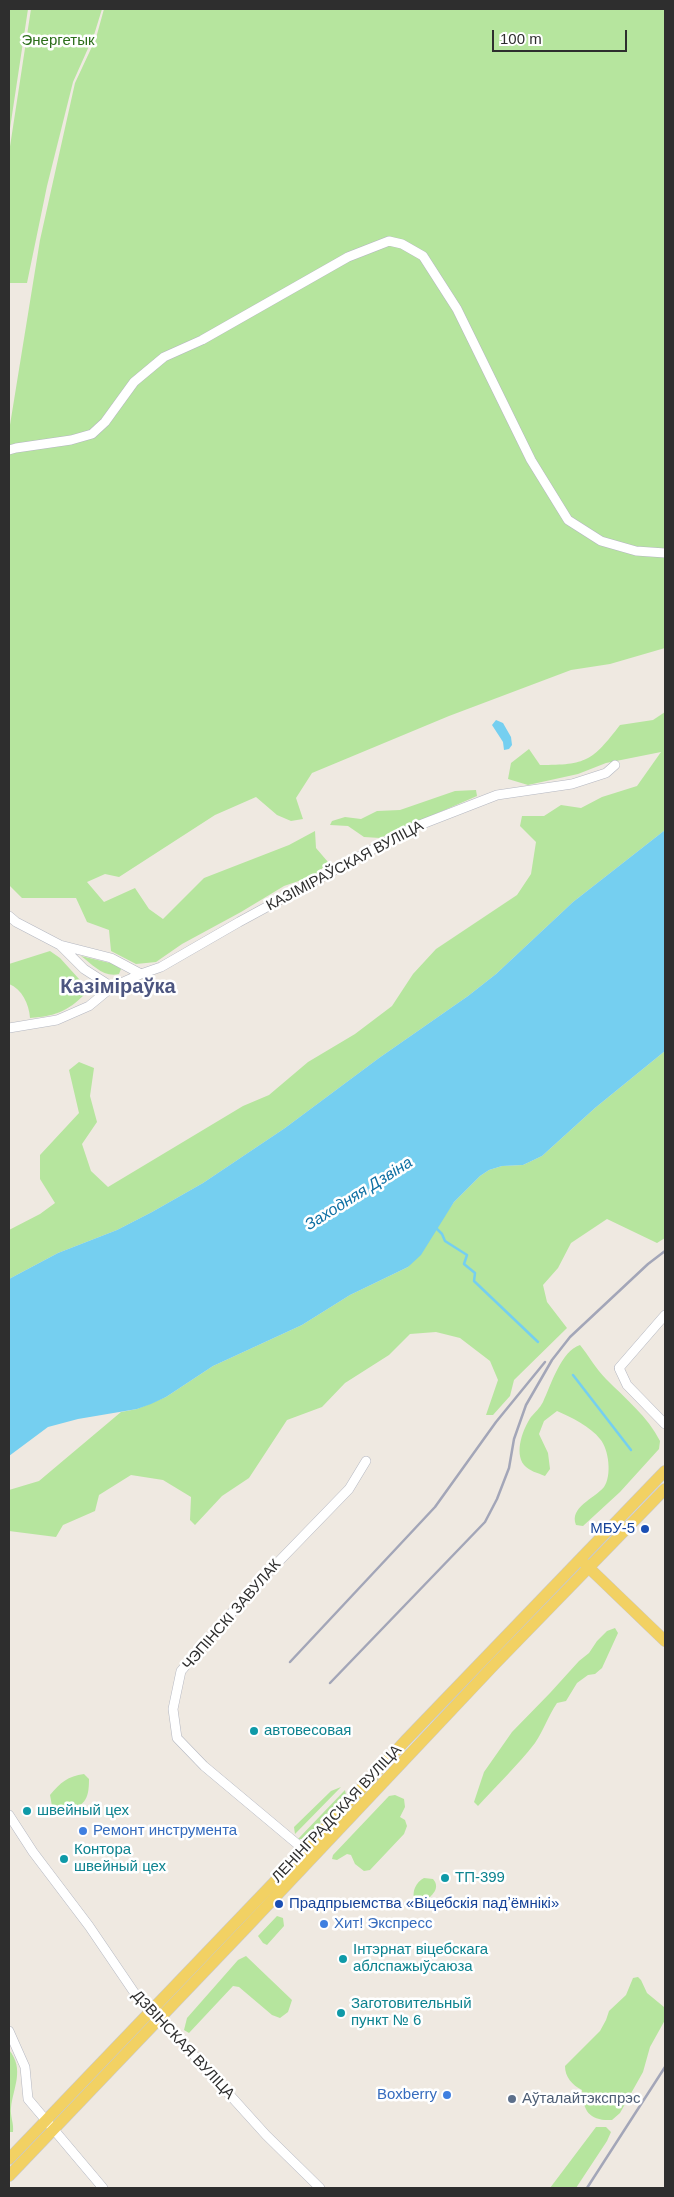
<!DOCTYPE html>
<html>
<head>
<meta charset="utf-8">
<style>
	body { margin:0 }
	#map { position:relative; width:674px; height:2197px; overflow:hidden; background:#efe9e1; font-family:Helvetica,sans-serif }
	canvas { display:block }
	.frame { position:absolute; inset:0; border:10px solid #2e2e2e; pointer-events:none }
	.scale { position:absolute; left:492px; top:30px; width:135px; height:22px; box-sizing:border-box; border:2px solid #2e2e2e; border-top:0; padding-left:6px; font-size:15px; line-height:18px; white-space:nowrap; color:#2e2e2e; -webkit-text-stroke:4px #fff; paint-order:stroke }
</style>
</head>
<body>
<div id="map">
<canvas width="674" height="2197"></canvas>
<div class="frame"></div>
<div class="scale">100 m</div>
</div>
<script>
const context = document.querySelector('canvas').getContext('2d');
context.lineJoin = 'round';
function fillPath(path, color) { context.fillStyle = color; context.fill(path, 'evenodd'); }
function stroke(path, color, width, dash) { context.strokeStyle = color; context.lineWidth = width; context.lineCap = dash ? 'butt' : 'round'; context.setLineDash(dash || []); context.stroke(path); }
function write(font, color, halo, rows, align = 'center') {
  context.font = font + ' Helvetica,sans-serif'; context.lineWidth = 5; context.setLineDash([]); context.textBaseline = 'middle'; context.strokeStyle = halo; context.fillStyle = color; for (const [text, x, y, turn = 0] of rows) {
    context.save(); context.translate(x, y); context.rotate((+turn || 0) * Math.PI / 180); context.textAlign = isNaN(turn) ? turn : align; if (halo) context.strokeText(text, 0, 0); context.fillText(text, 0, 0); context.restore();
  }
}
fillPath(new Path2D(`
	M9 9H28L9 135Z
	M31 9H102L94 35 73 82 47 186 27 283H9V153Z
	M104 9H665V648L610 664 571 670 449 716 312 773 296 798 303 819 291 821 277 815 256 797 215 815 119 877 105 874 87 882 104 902 135 888 149 909 163 919 204 878 289 845 315 831 316 848 328 862 316 875 284 886 241 912 182 944 156 962 136 964 111 951 109 930 87 922 76 898H22L9 885V431L40 240 75 83 96 38Z
	M665 712V830L573 902 496 974 468 996 379 1058 285 1128 203 1183 152 1212 117 1230 58 1253 9 1279V1230L40 1214 55 1203 40 1179V1155L79 1113 69 1070 79 1062 94 1068 90 1096 97 1122 82 1144 91 1171 108 1187 243 1106 269 1095 308 1062 355 1034 392 1006 413 974 436 949 517 895 531 874 536 842 520 826 522 816H544L561 805 581 808 602 797 637 786 661 752 606 763 578 774 528 785 508 779 511 763 529 749 540 765C587 765 592 761 620 725L653 720Z
	M476 790 477 796 380 838 364 837 348 826 330 825 332 821 345 817 361 819 377 811 400 810 455 791Z
	M50 951 60 958 89 990C70 1010 58 1016 30 1018 29 1004 22 989 9 984V964Z
	M81 956 114 964 121 969 119 974C104 978 93 965 81 956Z
	M665 1051V1238L657 1243 607 1219 571 1243 558 1268 543 1285 547 1302 567 1328 514 1380 510 1396 493 1415H486L498 1380 490 1361 460 1338 436 1332 410 1334 389 1355 345 1383 322 1407 287 1420 249 1478 222 1496 195 1525 190 1520 191 1497 163 1480 131 1475 99 1495 95 1511 63 1525 56 1537 9 1531V1490L39 1481 121 1412 137 1409 166 1397 213 1366 302 1325 350 1295 408 1267 454 1202 480 1176 489 1170 502 1166 523 1165 542 1156 595 1108Z
	M580 1345C589 1356 596 1369 606 1379 625 1398 648 1417 660 1441L659 1449 620 1492 583 1526 576 1525C569 1507 594 1499 604 1487 612 1476 609 1449 600 1439 591 1427 571 1417 557 1411L544 1421 539 1434 548 1453 550 1469 545 1476C538 1473 529 1471 524 1465 514 1452 523 1429 531 1417 535 1412 540 1408 543 1402 551 1385 561 1351 580 1345Z
	M615 1628 618 1633 602 1668 595 1674 588 1675 577 1683 566 1701 557 1703C548 1716 544 1730 535 1743 518 1765 497 1785 478 1806L474 1802 484 1772 512 1732 550 1693 579 1661 589 1653 597 1641 607 1631Z
	M84 1774 89 1779C89 1802 84 1804 65 1814L52 1806 50 1795C60 1783 68 1776 84 1774Z
	M341 1787 295 1834 294 1827 331 1791Z
	M345 1790 346 1795 305 1839H298Z
	M395 1795 404 1799 405 1807 400 1817 405 1820 407 1826 404 1834 370 1870 364 1871 355 1864 351 1855 347 1854 337 1860 332 1859 333 1855 389 1796Z
	M424 1878 433 1879C441 1888 432 1896 424 1902L415 1901C411 1892 416 1882 424 1878Z
	M277 1916 283 1918 284 1926 267 1945 263 1943 258 1936Z
	M246 1956 292 2000 288 2012 280 2018 272 2015 239 1987 233 1986 189 2033 184 2030 187 2018 238 1960Z
	M638 1977 641 1980 647 1993 664 2007 665 2020 650 2047 643 2072 620 2113 612 2120C590 2121 583 2112 582 2090 572 2085 565 2077 565 2066L600 2031 606 2020 609 2011 626 1995 633 1978Z
	M9 2050C25 2069 13 2088 11 2108 10 2116 14 2123 13 2132H9Z
	M596 2127H606L611 2132 607 2141 576 2188H550Z`), '#b6e59e');
fillPath(new Path2D(`
	M496 720 503 723 511 737 512 745 509 749 504 750 503 742 492 725Z
	M665 830V1051L595 1108 542 1156 523 1165 502 1166 489 1170 480 1176 454 1202 421 1255 408 1267 350 1295 302 1325 213 1366 166 1397 151 1404 137 1409 78 1419 48 1427 9 1456V1279L58 1253 117 1230 152 1212 203 1183 285 1128 379 1058 468 996 496 974 573 902Z`), '#75cff0');
stroke(new Path2D(`
	M437 1229 442 1234 445 1241 467 1255 464 1264 475 1273 474 1281 538 1342
	M573 1375 631 1450`), '#75cff0', 2.5);
const minor = new Path2D(`
	M9 450 16 448 71 440 92 434 105 422 134 382 164 357 202 340 348 257 389 241 402 244 423 256 457 309 531 460 568 520 601 541 636 551 665 553
	M9 916 16 922 60 945 111 958 141 974
	M60 945 84 969 112 987
	M9 1028 57 1020 89 1006 112 987 141 974 161 967 239 922 412 828 497 795 572 784 606 773 615 765
	M665 1315 619 1368 627 1385 665 1424
	M9 1815 33 1852 89 1926 140 2001 173 2032 266 2135 320 2188
	M308 1853 204 1766 177 1738 173 1709 181 1671 255 1586 349 1489 366 1461
	M9 2031 25 2067 28 2099 103 2188`);
const major = new Path2D(`
	M585 1564 665 1641
	M9 2159 305 1850 405 1741 665 1471
	M9 2176 246 1928 495 1664 665 1489`);
stroke(minor, '#b4b7c1', 10);
stroke(major, '#c9c9c9', 12);
stroke(minor, '#fff', 9);
stroke(major, '#f2d163', 11);
stroke(new Path2D(`
	M290 1662 435 1507 496 1422 545 1362
	M330 1683 485 1522 497 1499 509 1468 514 1439 526 1405 552 1360 570 1337 648 1264 665 1251
	M587 2188 665 2067`), '#a3a6b8', 2.5);
for (const [x, y, r, color] of [
	[645,1529,5,"#1a4fb4"],
	[254,1731,5,"#0f9aa8"],
	[27,1811,5,"#0f9aa8"],
	[83,1831,5,"#3f7fe0"],
	[64,1859,5,"#0f9aa8"],
	[445,1878,5,"#0f9aa8"],
	[279,1904,5,"#1a4fb4"],
	[324,1924,5,"#3f7fe0"],
	[343,1959,5,"#0f9aa8"],
	[341,2013,5,"#0f9aa8"],
	[447,2095,5,"#3f7fe0"],
	[512,2099,5,"#5c6f8a"]
]) { const dot = new Path2D(); dot.arc(x, y, r, 0, 2 * Math.PI); context.fillStyle = color; context.fill(dot); stroke(dot, '#fff', 2); }
write('15px', '#2c6e1b', '#fff', [
	["Энергетык",58,41]
]);
write('15px', '#2e2e2e', '#fff', [
	["КАЗІМІРАЎСКАЯ ВУЛІЦА",345,866,-28],
	["ЧЭПІНСКІ ЗАВУЛАК",232,1615,-49],
	["ЛЕНІНГРАДСКАЯ ВУЛІЦА",337,1814,-47],
	["ДЗВІНСКАЯ ВУЛІЦА",183,2045,47]
]);
write('15px', '#164399', '#fff', [
	["МБУ-5",635,1529],
	["Прадпрыемства «Віцебскія падʼёмнікі»",289,1904,"left"]
], 'right');
write('15px', '#0d838f', '#fff', [
	["автовесовая",264,1731],
	["швейный цех",37,1811],
	["Контора",74,1850],
	["швейный цех",74,1867],
	["ТП-399",455,1878],
	["Інтэрнат віцебскага",353,1950],
	["аблспажыўсаюза",353,1967],
	["Заготовительный",351,2004],
	["пункт № 6",351,2021]
], 'left');
write('15px', '#366cbe', '#fff', [
	["Ремонт инструмента",93,1831],
	["Хит! Экспресс",334,1924],
	["Boxberry",437,2095,"right"]
], 'left');
write('15px', '#4e5e75', '#fff', [
	["Аўталайтэкспрэс",522,2099]
], 'left');
write('italic 16px', '#0d6fa3', '#fff', [
	["Заходняя Дзвіна",359,1194,-32]
]);
write('bold 20px', '#4d5680', '#fff', [
	["Казіміраўка",118,987]
]);
</script>
</body>
</html>
